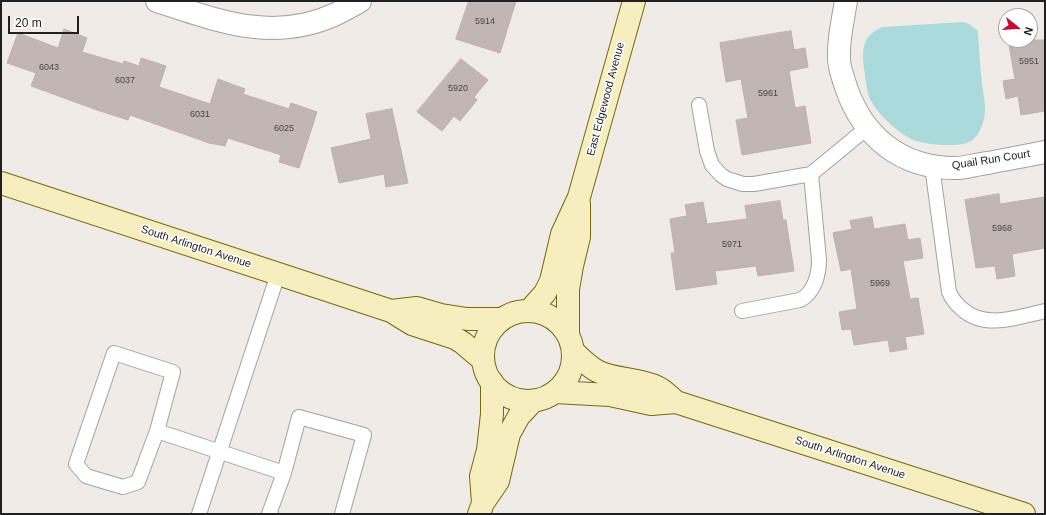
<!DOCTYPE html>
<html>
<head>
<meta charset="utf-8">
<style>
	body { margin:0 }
	#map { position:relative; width:1046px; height:515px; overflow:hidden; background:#f0ebe7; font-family:Helvetica,sans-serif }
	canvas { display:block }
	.frame { position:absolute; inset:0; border:2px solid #202020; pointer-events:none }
	.north { position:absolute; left:998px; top:8px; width:40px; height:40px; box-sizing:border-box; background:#fff; border:1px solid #a6a6a6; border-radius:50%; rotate:108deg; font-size:11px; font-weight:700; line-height:16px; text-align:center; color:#202020 }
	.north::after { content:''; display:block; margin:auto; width:14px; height:18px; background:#c70a31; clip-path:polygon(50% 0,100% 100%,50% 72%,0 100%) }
	.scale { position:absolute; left:8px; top:16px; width:71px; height:18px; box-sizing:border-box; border:2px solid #202020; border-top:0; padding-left:5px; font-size:12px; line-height:14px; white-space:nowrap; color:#202020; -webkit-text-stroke:3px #fff; paint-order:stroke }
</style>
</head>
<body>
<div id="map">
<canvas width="1046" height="515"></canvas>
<div class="frame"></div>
<div class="north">N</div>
<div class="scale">20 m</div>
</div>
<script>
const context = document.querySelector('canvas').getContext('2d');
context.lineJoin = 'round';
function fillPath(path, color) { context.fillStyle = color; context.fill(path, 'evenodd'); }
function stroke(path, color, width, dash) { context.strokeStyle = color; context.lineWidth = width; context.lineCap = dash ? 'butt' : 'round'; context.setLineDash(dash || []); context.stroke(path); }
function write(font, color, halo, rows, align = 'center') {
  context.font = font + ' Helvetica,sans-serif'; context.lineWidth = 3; context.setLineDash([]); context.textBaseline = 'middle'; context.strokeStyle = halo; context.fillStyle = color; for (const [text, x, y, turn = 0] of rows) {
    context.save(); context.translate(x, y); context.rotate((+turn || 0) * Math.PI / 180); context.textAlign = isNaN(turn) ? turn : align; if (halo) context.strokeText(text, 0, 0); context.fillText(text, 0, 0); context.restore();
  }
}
fillPath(new Path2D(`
	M963 22 969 24 978 31C979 49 980 66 982 83 983 95 987 107 984 119 978 140 971 145 950 145 935 145 918 144 906 136 893 128 877 113 870 99 867 92 866 82 865 75 862 55 859 36 883 27Z`), '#aadadb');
const building = new Path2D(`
	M469 1H516L500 53 456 39Z
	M64 29 87 38 82 52 123 64 124 61 139 66 141 58 166 66 159 87 210 104 218 79 245 89 243 94 289 109 291 103 317 112 299 168 279 162 281 155 228 138 225 146 209 143 130 115 128 120 97 110 31 86 36 73 7 63 18 33 58 48Z
	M791 31 794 50 805 48 808 67 789 71 795 108 805 106 811 143 742 155 736 120 748 118 741 79 726 82 720 43Z
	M1025 40H1045V111L1021 115 1018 96 1006 99 1003 81 1015 79 1009 45 1026 42Z
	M461 59 488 80 474 97 477 100 460 121 454 116 442 131 417 112Z
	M392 109 408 183 386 187 384 174 339 183 331 148 371 139 366 114Z
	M999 194 1000 204 1045 197V248L1012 254 1015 276 997 279 995 266 976 268 965 200Z
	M780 201 783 220H786L794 271 758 276 756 266 715 271 717 284 676 290 671 253H675L670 219 687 216 685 205 703 202 707 224 747 219 745 206Z
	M872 217 874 229 905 224 908 240 920 238 923 258 903 261 910 299 918 298 924 334 905 337 907 349 890 352 888 340 854 345 851 329 842 330 839 312 857 309 851 269 841 271 833 233 852 229 850 221Z`);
fillPath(building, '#c1b6b4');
stroke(building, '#c1b0aa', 1);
const lane = new Path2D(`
	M699 105 707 151 712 165 721 175 727 179 743 184H754L811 174 867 128
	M932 166 949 292C952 299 956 304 962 309 985 330 1018 317 1045 311
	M742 311 800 300C814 293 819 275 819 260L811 174
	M157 431 138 482 123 487 86 476 76 464 114 353 173 372 157 431 284 473
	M199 514 278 274
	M271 514H269L284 473 299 417 364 435 342 514`);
const street = new Path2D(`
	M157 1C219 21 273 43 336 14 344 10 352 6 360 1
	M846 1C843 20 838 39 839 58 839 69 843 77 846 87 863 137 901 168 955 168 966 168 977 164 988 163 1007 159 1026 156 1045 152`);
const secondary = new Path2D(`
	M1 183 391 311 412 324 455 338 463 343 483 360
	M483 356a45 45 0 1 1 90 0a45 45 0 1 1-90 0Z
	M391 311 417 308 441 315 467 319H502
	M529 311 545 293 551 281 562 234 579 197 634 1
	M568 334V289L572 266 579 237V204
	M573 351C580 358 588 366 597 371 614 380 639 378 657 387 664 390 670 397 676 402
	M555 392 610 395 651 404 676 402 1024 514
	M483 503 481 476 488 450 492 414V382
	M479 514 483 503 498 481 509 434 519 416 533 401`);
stroke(lane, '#a1a1a1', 16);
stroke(street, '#a1a1a1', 24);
stroke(secondary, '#746a0b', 24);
stroke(lane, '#fff', 14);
stroke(street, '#fff', 22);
stroke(secondary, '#f7eebf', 22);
write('9px', '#484645', null, [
	["5914",485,22],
	["5951",1029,62],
	["6043",49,68],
	["6037",125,81],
	["5920",458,89],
	["5961",768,94],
	["6031",200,115],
	["6025",284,129],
	["5968",1002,229],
	["5971",732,245],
	["5969",880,284]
]);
write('11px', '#202020', '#fff', [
	["East Edgewood Avenue",606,99,-75],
	["Quail Run Court",991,160,-9],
	["South Arlington Avenue",196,247,18],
	["South Arlington Avenue",850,458,18]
]);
</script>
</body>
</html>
